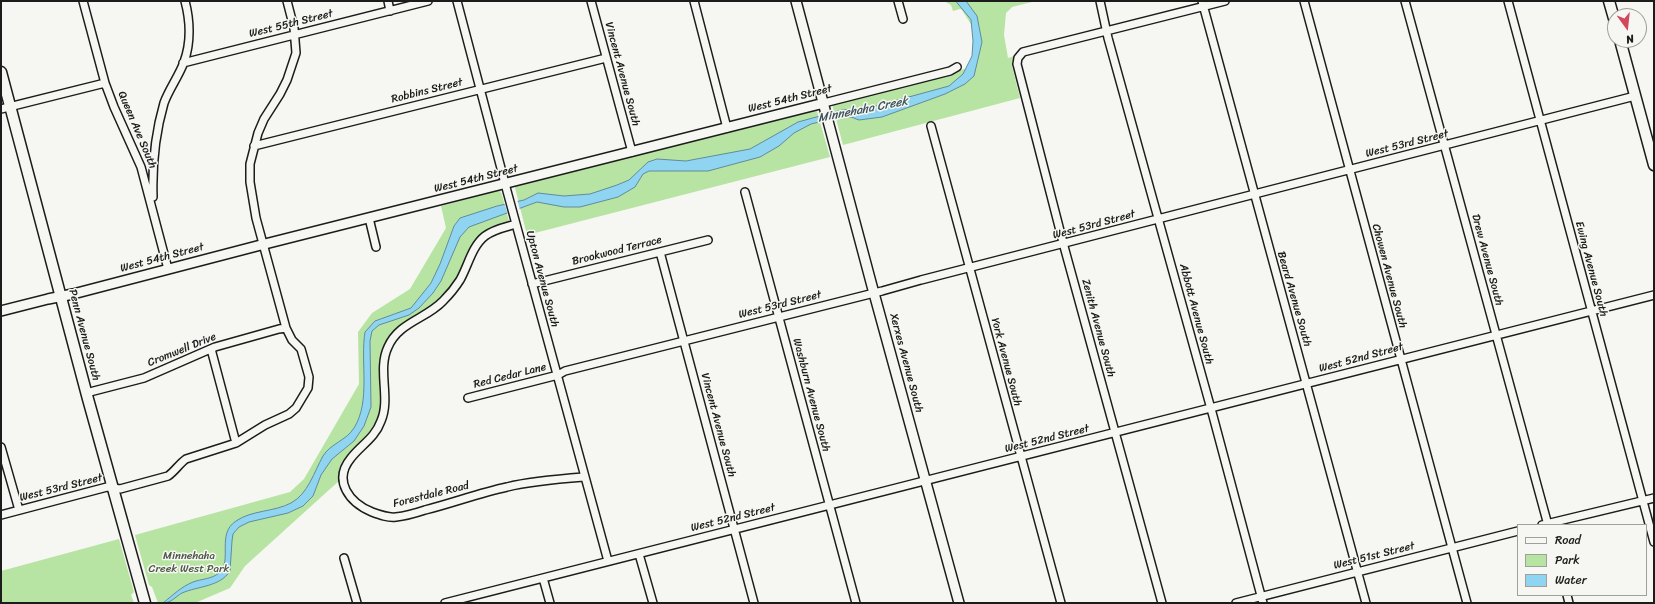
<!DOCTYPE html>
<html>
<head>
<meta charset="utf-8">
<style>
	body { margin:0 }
	#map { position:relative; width:1655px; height:604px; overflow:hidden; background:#f6f6f2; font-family:Sriracha,sans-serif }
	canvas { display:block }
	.frame { position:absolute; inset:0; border:2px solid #1c1c1c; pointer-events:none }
	.legend { position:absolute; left:1517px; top:524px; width:130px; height:72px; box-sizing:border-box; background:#f6f6f2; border:1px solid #9f9f9c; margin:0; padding:5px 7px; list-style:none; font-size:12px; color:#1c1c1c }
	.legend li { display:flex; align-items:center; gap:8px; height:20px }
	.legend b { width:20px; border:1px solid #9f9f9c }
	.north { position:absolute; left:1607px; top:8px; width:40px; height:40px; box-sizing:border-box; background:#f6f6f2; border:1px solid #9f9f9c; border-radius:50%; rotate:165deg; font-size:11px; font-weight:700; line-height:16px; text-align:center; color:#1c1c1c }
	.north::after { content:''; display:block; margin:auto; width:14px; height:18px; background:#d1495b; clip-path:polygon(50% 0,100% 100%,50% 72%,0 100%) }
</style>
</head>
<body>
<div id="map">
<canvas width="1655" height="604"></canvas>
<div class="frame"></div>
<ul class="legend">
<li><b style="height:5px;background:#f6f6f2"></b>Road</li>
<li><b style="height:11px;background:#b7e4a2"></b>Park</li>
<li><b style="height:11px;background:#8fd5f1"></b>Water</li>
</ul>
<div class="north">N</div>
</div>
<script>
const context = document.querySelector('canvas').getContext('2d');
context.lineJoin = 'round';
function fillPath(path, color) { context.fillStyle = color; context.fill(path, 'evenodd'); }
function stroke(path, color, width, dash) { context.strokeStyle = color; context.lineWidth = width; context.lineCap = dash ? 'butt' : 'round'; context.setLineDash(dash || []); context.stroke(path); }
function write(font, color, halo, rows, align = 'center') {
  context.font = font + ' Sriracha,sans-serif'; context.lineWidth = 3; context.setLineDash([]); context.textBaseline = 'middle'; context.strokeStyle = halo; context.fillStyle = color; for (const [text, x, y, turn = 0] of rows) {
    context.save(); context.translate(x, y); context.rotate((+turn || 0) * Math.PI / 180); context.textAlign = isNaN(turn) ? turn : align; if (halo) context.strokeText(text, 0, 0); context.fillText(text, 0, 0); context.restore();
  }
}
fillPath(new Path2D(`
	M944 1H1036L1012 7 1006 13 1004 35 1008 58 1014 56 1012 66 1020 98 843 145 832 104 976 66 982 42 962 10 960 9 953 11 951 5Z
	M816 108 830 157 527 235 514 184Z
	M500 190 502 195 509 221 484 236 451 292 408 323 387 347 382 420 351 458 340 480 245 566 230 588 195 603H158L152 587 149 585 135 535 290 492 304 479 359 384 358 332 372 313 410 289 446 228 441 206Z
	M119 539 134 592 131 595 134 603H1V571Z`), '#b7e4a2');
const water = new Path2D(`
	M956 1H966L977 16 982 42 974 76 965 84 945 94 882 117 859 120 851 117 843 116 811 124 794 133 779 146 760 157 708 171H649L643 174 635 187 618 197 580 207H564L537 202 469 227 460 237 441 281 433 293 419 308 409 315 379 325 372 331 370 341 371 407 364 426 354 441 332 459 321 475 313 496 303 506 288 513 249 522 239 527 233 534 232 541 230 571C220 587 198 586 182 593 175 597 171 603 163 603 173 595 181 587 193 582 201 579 212 579 219 573 233 561 216 534 236 521 252 510 274 512 291 503 308 494 314 472 323 456 330 444 347 440 354 428 371 401 360 362 365 332L375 321 411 308 431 283 440 264 454 226 460 218 497 206 524 200 538 193 564 196 590 194 617 185 629 180 648 162 657 159 686 161 750 149 798 122 842 110 872 107 949 86 963 74 972 56 973 41 971 20Z`);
fillPath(water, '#8fd5f1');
stroke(water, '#618b9c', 1);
fillPath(new Path2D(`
	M834 110 837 120 820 123 818 114Z
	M517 199 520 210 508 215 504 202Z`), '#f6f6f2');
const minor = new Path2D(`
	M83 1 105 83 114 107 141 167 168 269
	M388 1 390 11
	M457 1 507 191 608 561
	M591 1 632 152
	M694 1 727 128
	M898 1 903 19
	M1100 1 1108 38 1213 416 1263 603
	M1202 1 1366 603
	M1304 1 1467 603
	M1405 1 1548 525
	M1508 1 1654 542
	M183 63 428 1
	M824 103 950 71 957 67
	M1 109 105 83
	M931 126 1061 603
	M254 146 606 58
	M745 192 856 603
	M153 197C152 165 155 134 164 103 169 89 179 76 184 62 191 43 190 20 185 1
	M369 218 376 247
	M516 224C506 227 494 229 485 236 472 246 468 266 460 280 455 288 449 295 443 301 426 319 399 322 388 347 377 370 391 398 381 421 375 438 361 445 351 458 332 481 350 503 372 512 380 515 388 518 396 517 406 516 416 513 425 510 453 503 479 493 507 487 532 481 559 479 585 477
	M660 252 754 603
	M532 284 708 240
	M211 349 236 443
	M86 393 144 378 215 347 279 329 286 328
	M468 398 558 375 565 371 882 291 921 280 1635 96
	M1 447 19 510
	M1 515 107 487 120 489 168 476C175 471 179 464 186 459L236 443 265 425 289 414 296 408 308 388 309 377 301 349 292 340 286 328 256 218 250 182V164L258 133 264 119 280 94 287 80 296 53 294 28 287 1
	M1542 525 1654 498
	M639 554 653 603
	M344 558 357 603
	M543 578 550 603
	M1567 595 1569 603
	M445 603 1654 295
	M1162 603 1065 250 1017 64 1018 58 1023 52 1225 1
	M1236 603 1518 531`);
const tertiary = new Path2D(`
	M796 1 872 286 959 603
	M1 311 48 299 73 294 257 246 824 103`);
const secondary = new Path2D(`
	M1609 1 1615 22
	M1620 40 1654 165
	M1 72 88 399 145 603`);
stroke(minor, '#1c1c1c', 10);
stroke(tertiary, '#1c1c1c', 12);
stroke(secondary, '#1c1c1c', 13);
stroke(minor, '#f6f6f2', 7);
stroke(tertiary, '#f6f6f2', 9);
stroke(secondary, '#f6f6f2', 10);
write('11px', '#1c1c1c', '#f6f6f2', [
	["West 55th Street",291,24,-14],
	["Vincent Avenue South",622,74,75],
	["Robbins Street",427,91,-14],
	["West 54th Street",790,99,-14],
	["Queen Ave South",137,130,67],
	["West 53rd Street",1407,144,-14],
	["West 54th Street",476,179,-14],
	["West 53rd Street",1094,225,-15],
	["Brookwood Terrace",617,251,-14],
	["West 54th Street",162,258,-15],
	["Drew Avenue South",1487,260,75],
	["Ewing Avenue South",1591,269,75],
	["Chowen Avenue South",1389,276,75],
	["Upton Avenue South",542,279,75],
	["Beard Avenue South",1294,299,74],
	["West 53rd Street",780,305,-14],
	["Abbott Avenue South",1196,314,75],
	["Zenith Avenue South",1098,328,75],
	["Penn Avenue South",84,335,75],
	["Cromwell Drive",182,350,-22],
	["West 52nd Street",1361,358,-15],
	["York Avenue South",1006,362,75],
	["Xerxes Avenue South",906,363,75],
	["Red Cedar Lane",510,376,-14],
	["Washburn Avenue South",811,395,75],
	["Vincent Avenue South",718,425,75],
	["West 52nd Street",1047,439,-14],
	["West 53rd Street",61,488,-14],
	["Forestdale Road",431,495,-14],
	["West 52nd Street",733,518,-14],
	["West 51st Street",1374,556,-14]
]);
write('11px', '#4a5844', '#f6f6f2', [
	["Minnehaha",189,556],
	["Creek West Park",189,569]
]);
write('italic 12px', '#3e545c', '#f6f6f2', [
	["Minnehaha Creek",863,110,-11]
]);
</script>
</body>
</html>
